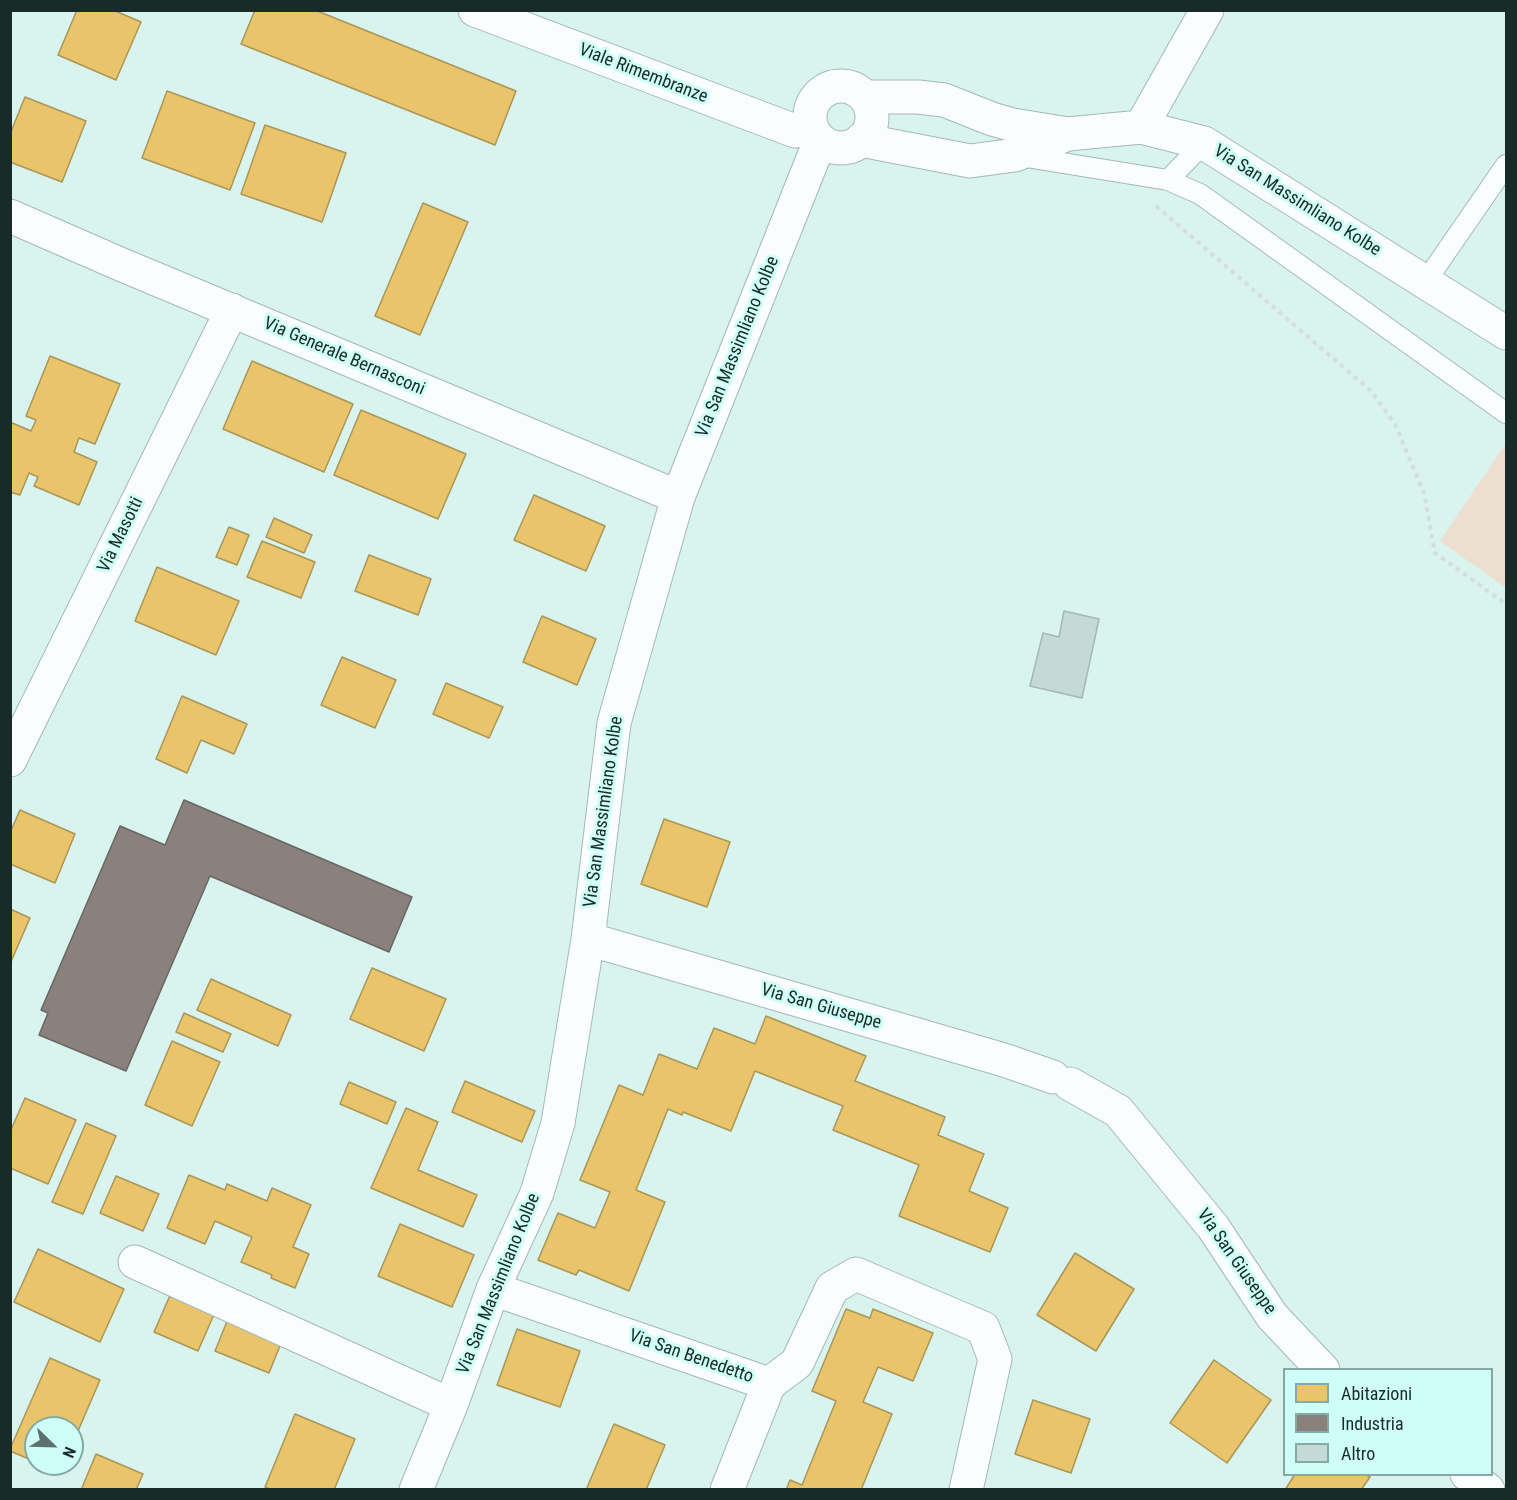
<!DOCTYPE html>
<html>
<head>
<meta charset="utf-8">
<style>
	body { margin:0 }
	#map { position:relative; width:1517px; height:1500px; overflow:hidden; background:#d9f3ef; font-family:"Roboto Condensed",sans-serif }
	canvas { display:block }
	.frame { position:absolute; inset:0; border:12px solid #182b28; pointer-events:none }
	.legend { position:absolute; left:1283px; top:1368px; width:210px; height:108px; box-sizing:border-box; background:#cefef7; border:2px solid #85aaa4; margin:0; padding:8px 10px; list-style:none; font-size:18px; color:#182b28 }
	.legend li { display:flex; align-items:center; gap:12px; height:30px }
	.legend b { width:30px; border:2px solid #85aaa4 }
	.north { position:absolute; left:24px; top:1416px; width:60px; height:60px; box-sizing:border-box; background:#cefef7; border:2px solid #85aaa4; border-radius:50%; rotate:113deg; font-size:16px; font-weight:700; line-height:24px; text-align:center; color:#182b28 }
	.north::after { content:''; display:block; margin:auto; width:21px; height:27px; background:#5c716e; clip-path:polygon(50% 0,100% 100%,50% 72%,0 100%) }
</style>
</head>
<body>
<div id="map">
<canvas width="1517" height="1500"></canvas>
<div class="frame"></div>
<ul class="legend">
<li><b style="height:16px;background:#e9c46a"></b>Abitazioni</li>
<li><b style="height:16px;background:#8a817c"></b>Industria</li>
<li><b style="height:16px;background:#c5d9d6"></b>Altro</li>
</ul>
<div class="north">N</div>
</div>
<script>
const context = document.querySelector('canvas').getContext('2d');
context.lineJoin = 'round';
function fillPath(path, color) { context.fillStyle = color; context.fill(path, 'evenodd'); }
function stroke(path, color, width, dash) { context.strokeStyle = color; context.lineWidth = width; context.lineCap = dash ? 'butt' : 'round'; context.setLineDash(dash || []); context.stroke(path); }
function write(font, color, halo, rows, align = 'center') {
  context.font = font + ' "Roboto Condensed",sans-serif'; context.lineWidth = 6; context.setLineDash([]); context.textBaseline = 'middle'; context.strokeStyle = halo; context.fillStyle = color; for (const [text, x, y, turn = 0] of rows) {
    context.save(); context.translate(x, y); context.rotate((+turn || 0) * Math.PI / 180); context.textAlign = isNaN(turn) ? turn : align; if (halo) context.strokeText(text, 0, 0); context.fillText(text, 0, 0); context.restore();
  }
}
fillPath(new Path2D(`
	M1506 443V588L1440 541Z`), '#ecdfcf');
const homes = new Path2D(`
	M77 10H113L141 22 116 80 58 55Z
	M255 10H315L516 91 495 145 241 44Z
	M167 91 255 123 230 190 142 158Z
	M25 97 86 121 62 182 10 162V134Z
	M265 125 346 153 322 222 241 194Z
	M423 203 468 222 420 335 375 316Z
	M50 356 120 384 95 444 79 438 74 452 97 462 79 505 34 486 38 477 29 473 20 495 10 492V422L31 431 36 420 26 416Z
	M252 361 353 404 324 472 223 429Z
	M361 410 466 454 438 519 334 475Z
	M534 495 605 526 586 571 514 540Z
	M274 518 312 535 304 553 266 537Z
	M229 527 249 535 237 565 216 557Z
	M262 541 315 562 301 598 247 577Z
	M369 555 431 579 418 615 355 591Z
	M157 567 239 601 216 655 135 621Z
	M542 616 596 639 577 685 523 662Z
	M342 657 396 680 375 728 321 705Z
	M446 683 503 707 489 738 433 714Z
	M182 696 247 724 234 754 201 740 187 773 156 759Z
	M20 810 75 834 55 883 10 864V833Z
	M664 819 730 842 707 907 641 884Z
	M10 909 30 918 10 964Z
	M372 968 446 999 424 1051 350 1019Z
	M211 979 291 1015 278 1046 197 1010Z
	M184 1013 231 1034 223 1052 176 1032Z
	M766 1016 866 1056 855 1081 945 1117 938 1135 984 1154 969 1191 1008 1208 990 1252 899 1216 919 1165 833 1130 843 1106 755 1071 731 1131 683 1112 682 1115 668 1109 636 1190 665 1202 629 1291 579 1270 576 1275 538 1260 558 1213 595 1228 610 1192 580 1180 619 1085 643 1095 659 1054 697 1069 714 1028 755 1044Z
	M172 1041 220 1062 192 1126 145 1105Z
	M465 1081 535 1111 522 1142 452 1112Z
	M349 1082 396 1102 387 1124 340 1104Z
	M25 1098 76 1120 48 1184 10 1168V1132Z
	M406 1108 438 1122 418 1170 477 1195 463 1227 371 1188Z
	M86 1123 116 1136 83 1214 52 1202Z
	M189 1175 225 1190 227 1184 267 1201 272 1188 311 1205 293 1247 309 1254 295 1288 271 1278 272 1275 241 1262 252 1237 215 1221 205 1244 167 1228Z
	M116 1176 159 1194 143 1231 100 1213Z
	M400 1224 474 1255 452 1307 378 1276Z
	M38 1249 124 1289 100 1342 14 1302Z
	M1075 1253 1134 1289 1096 1351 1037 1315Z
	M175 1284 219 1303 198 1351 154 1332Z
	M232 1309 286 1331 269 1373 215 1351Z
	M846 1309 870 1318 873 1309 933 1333 913 1381 878 1367 863 1402 892 1414 861 1490H786L790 1480 802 1485 836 1401 812 1391Z
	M517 1329 580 1351 560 1407 497 1385Z
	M50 1358 100 1380 72 1445V1428H36V1462L10 1451V1449Z
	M1214 1360 1271 1400 1227 1463 1170 1423Z
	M1033 1400 1090 1419 1071 1473 1015 1454Z
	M295 1414 355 1439 334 1490H272L265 1487Z
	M614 1424 665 1445 646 1490H586Z
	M96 1454 143 1474 136 1490H81Z
	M41 1464H64L60 1472Z
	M1295 1474H1365L1370 1477 1361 1490H1285Z`);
fillPath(homes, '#e9c46a');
stroke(homes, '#aa9656', 1.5);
const industry = new Path2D(`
	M184 800 412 897 389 952 210 876 126 1071 39 1035 48 1013 41 1010 120 826 165 845Z`);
fillPath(industry, '#8a817c');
stroke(industry, '#686763', 1.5);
const building = new Path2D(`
	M1064 611 1099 619 1082 698 1030 686 1043 633 1059 637Z`);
fillPath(building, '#c5d9d6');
stroke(building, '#a4b8b5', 1.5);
const lane = new Path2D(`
	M1204 143 1168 180 1200 194 1506 413
	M1020 156 1168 180
	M1426 281 1506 165`);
const street = new Path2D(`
	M475 10 795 131 812 128
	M810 117a31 31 0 1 1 62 0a31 31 0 1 1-62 0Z
	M865 97H918L944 100 992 119 1013 125 1068 134 1141 127 1204 143 1506 333
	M1141 127 1207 10
	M861 140 970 161 1015 155 1068 134
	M10 216 120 264 678 497
	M10 760 232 310
	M588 939 1004 1060 1053 1077
	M1070 1084 1118 1111 1213 1227 1272 1316 1323 1370
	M135 1262 451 1405
	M493 1289 769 1384 797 1363 832 1288 856 1274 983 1328 995 1359 966 1490
	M1467 1474 1488 1490
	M416 1490 451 1405 493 1289 537 1193 558 1123 588 939 614 723 678 497 820 141
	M727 1490 769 1384`);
stroke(lane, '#a5b9b6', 22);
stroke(street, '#a5b9b6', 35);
stroke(new Path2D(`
	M1156 206 1371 391 1395 424 1424 493 1435 553 1506 604`), '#d6dedd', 4, [4.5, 4.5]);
stroke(lane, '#f9fdfd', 20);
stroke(street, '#f9fdfd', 33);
write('18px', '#182b28', '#cefef7', [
	["Viale Rimembranze",643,74,21],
	["Via San Massimliano Kolbe",1297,201,32],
	["Via San Massimliano Kolbe",738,347,-68],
	["Via Generale Bernasconi",344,357,23],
	["Via Masotti",121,535,-64],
	["Via San Massimliano Kolbe",604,812,-82],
	["Via San Giuseppe",821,1007,16],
	["Via San Giuseppe",1236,1262,55],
	["Via San Massimliano Kolbe",499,1284,-68],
	["Via San Benedetto",691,1357,19]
]);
</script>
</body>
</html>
